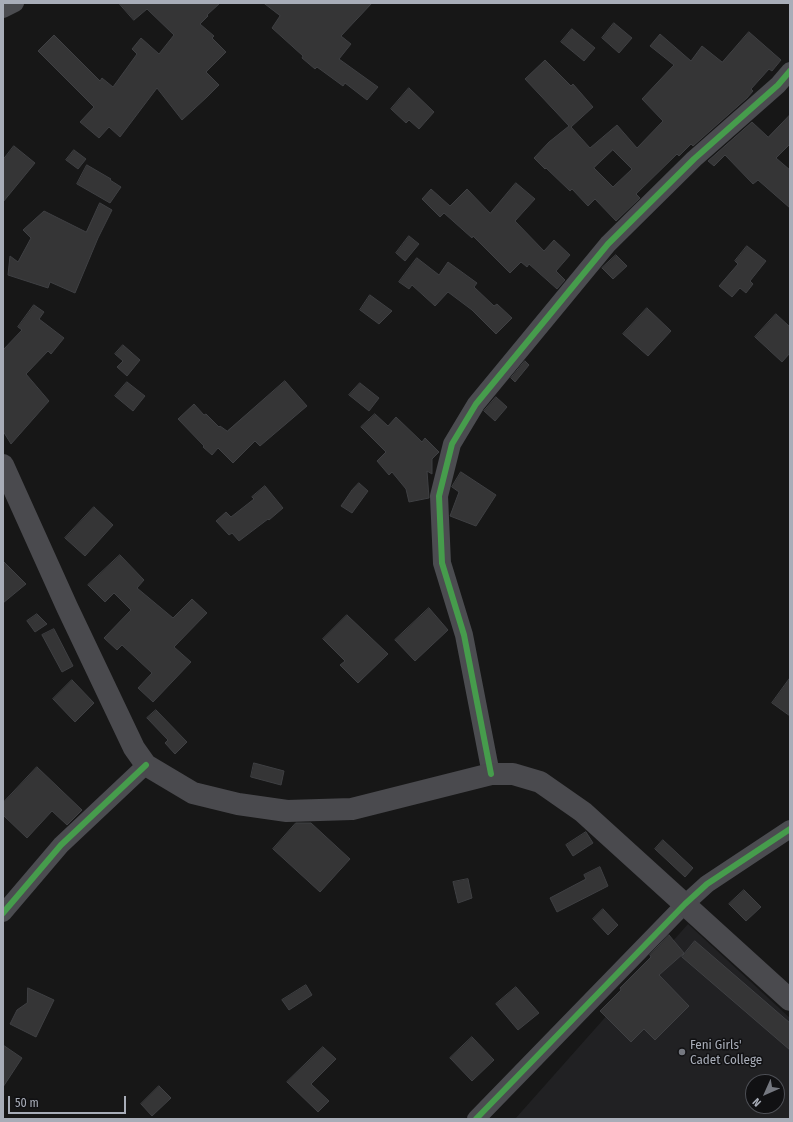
<!DOCTYPE html>
<html>
<head>
<meta charset="utf-8">
<style>
	body { margin:0 }
	#map { position:relative; width:793px; height:1122px; overflow:hidden; background:#171717; font-family:"Fira Sans Condensed",sans-serif }
	canvas { display:block }
	.frame { position:absolute; inset:0; border:4px solid #a8adb8; pointer-events:none }
	.north { position:absolute; left:745px; top:1074px; width:40px; height:40px; box-sizing:border-box; background:#111113; border:1px solid #4d4f55; border-radius:50%; rotate:225deg; font-size:11px; font-weight:700; line-height:16px; text-align:center; color:#a8adb8 }
	.north::after { content:''; display:block; margin:auto; width:14px; height:18px; background:#757880; clip-path:polygon(50% 0,100% 100%,50% 72%,0 100%) }
	.scale { position:absolute; left:8px; top:1096px; width:118px; height:18px; box-sizing:border-box; border:2px solid #a8adb8; border-top:0; padding-left:5px; font-size:12px; line-height:14px; white-space:nowrap; color:#a8adb8; -webkit-text-stroke:3px #111113; paint-order:stroke }
</style>
</head>
<body>
<div id="map">
<canvas width="793" height="1122"></canvas>
<div class="frame"></div>
<div class="north">N</div>
<div class="scale">50 m</div>
</div>
<script>
const context = document.querySelector('canvas').getContext('2d');
context.lineJoin = 'round';
function fillPath(path, color) { context.fillStyle = color; context.fill(path, 'evenodd'); }
function stroke(path, color, width, dash) { context.strokeStyle = color; context.lineWidth = width; context.lineCap = dash ? 'butt' : 'round'; context.setLineDash(dash || []); context.stroke(path); }
function write(font, color, halo, rows, align = 'center') {
  context.font = font + ' "Fira Sans Condensed",sans-serif'; context.lineWidth = 3; context.setLineDash([]); context.textBaseline = 'middle'; context.strokeStyle = halo; context.fillStyle = color; for (const [text, x, y, turn = 0] of rows) {
    context.save(); context.translate(x, y); context.rotate((+turn || 0) * Math.PI / 180); context.textAlign = isNaN(turn) ? turn : align; if (halo) context.strokeText(text, 0, 0); context.fillText(text, 0, 0); context.restore();
  }
}
fillPath(new Path2D(`
	M688 924 790 1018V1119H515ZM753 1082H777V1106H753Z`), '#212123');
const building = new Path2D(`
	M119 3H220L207 15 208 16 200 24 214 36 212 38 226 52 206 72 219 85 207 97 182 120 157 88 120 137 109 127 99 138 80 122 94 107 38 51 54 35 100 81 102 78 113 87 137 54 132 49 141 38 159 54 174 35 147 9 134 20Z
	M264 3H372L341 36 351 44 339 59 378 87 367 100 345 83 343 86 317 67 315 69 302 58 303 56 272 28 280 16Z
	M614 23 632 38 619 53 602 38Z
	M572 29 595 48 584 61 561 42Z
	M749 32 781 60 772 71 769 69 751 89 753 91 747 98 693 146 691 144 679 156 677 154 636 194 640 198 616 221 595 199 588 206 572 189 570 191 546 168 545 169 534 158 549 142 569 126 525 79 545 60 571 86 573 84 593 107 571 127 590 148 617 125 637 148 663 121 642 99 674 65 650 46 660 34 691 61 702 46 722 62ZM613 150 632 169 613 187 594 168Z
	M409 88 434 112 419 129 409 120 406 123 391 109Z
	M790 115V144L776 158 790 170V208L758 180 753 184 725 155 714 166 708 161 752 122 768 137Z
	M14 146 35 163 3 202V160Z
	M74 150 86 159 78 169 66 160Z
	M87 165 111 179 110 180 121 187 110 203 77 184Z
	M516 183 535 199 515 221 544 251 554 240 570 255 556 271 565 280 557 289 529 264 527 267 521 262 510 273 473 236 472 238 444 213 440 217 422 199 431 189 450 206 467 189 490 213Z
	M100 203 112 210 98 238 75 293 50 282 48 288 8 275 10 256 18 262 31 238 23 230 44 211 86 232Z
	M409 236 419 244 405 261 396 253Z
	M747 246 766 261 750 281 753 284 746 293 740 288 732 297 719 286 738 264 735 261Z
	M616 255 627 266 613 279 602 268Z
	M417 258 439 275 448 262 477 283 474 287 494 306 497 304 512 318 496 334 472 310 448 292 435 306 412 285 409 289 399 282Z
	M370 295 392 311 379 324 360 310Z
	M34 305 44 312 39 319 64 338 51 354 48 351 26 374 49 401 11 444 3 431V350L22 330 18 327Z
	M647 308 671 331 648 356 623 334Z
	M776 314 790 327V353L782 362 755 337Z
	M123 345 140 360 127 376 117 367 123 361 115 354Z
	M525 361 529 365 515 382 511 378Z
	M285 381 307 406 260 446 255 441 233 463 218 448 212 455 203 447 204 446 178 419 194 404 204 415 206 414 219 427 220 426 227 431Z
	M127 382 145 396 133 411 115 396Z
	M360 383 379 398 369 411 349 395Z
	M496 397 507 407 495 421 484 411Z
	M375 414 388 426 396 417 422 442 425 438 439 452 432 459V474L427 471 429 498 409 502 406 489 392 472 389 475 377 461 386 452 361 427Z
	M461 472 496 495 476 526 450 516 459 492 452 487Z
	M359 483 368 491 352 513 341 506 352 490Z
	M265 486 283 508 269 520 268 519 239 541 232 533 229 535 216 521 226 512 231 517 254 499 252 497Z
	M94 507 113 525 85 556 65 538Z
	M120 555 144 580 137 588 173 618 192 599 207 613 174 647 191 662 153 702 138 688 152 673 122 645 117 650 104 638 131 610 114 593 105 602 88 585Z
	M3 561 26 584 3 603Z
	M429 608 448 630 415 661 395 640Z
	M37 614 47 624 35 632 27 621Z
	M347 615 388 654 358 683 340 665 345 661 323 639Z
	M54 629 73 666 62 672 42 635Z
	M790 678V716L772 703Z
	M72 680 94 703 75 722 53 699Z
	M156 710 187 742 175 754 165 743 168 740 147 718Z
	M254 763 284 771 281 785 251 777Z
	M37 767 82 810 67 825 52 811 27 838 3 815V803Z
	M296 823H311L350 859 320 892 273 849Z
	M586 832 593 843 573 856 566 845Z
	M663 840 693 868 685 877 655 849Z
	M600 867 608 886 557 912 550 898 586 879 584 875Z
	M468 879 472 898 458 903 453 882Z
	M744 890 761 907 746 921 729 904Z
	M603 909 618 925 608 935 593 919Z
	M669 935 684 953 659 975 689 1006 655 1040 644 1029 631 1042 600 1011 621 990 620 988 651 957 650 955Z
	M695 941 790 1023V1050L682 957Z
	M306 985 312 995 289 1010 282 1000Z
	M516 987 539 1013 518 1030 496 1004Z
	M28 988 54 1000 36 1037 10 1024 17 1010 27 1003Z
	M472 1037 494 1060 472 1081 450 1058Z
	M3 1045 22 1058 3 1087Z
	M323 1047 336 1059 311 1084 329 1101 318 1112 287 1082Z
	M159 1086 171 1098 152 1116 141 1104Z`);
fillPath(building, '#353536');
stroke(building, '#3f4043', 1);
stroke(new Path2D(`
	M3 9 15 3
	M491 774 464 635 442 563 439 496 452 444 476 404 608 244 694 159 778 85 790 71
	M3 913 61 845 146 765
	M476 1119 685 904 707 884 790 829`), '#4b4c50', 18);
stroke(new Path2D(`
	M3 465 67 607 134 748 146 765 193 793 238 804 287 811 352 809 491 774H513L540 782 583 812 790 1000`), '#4a4a4e', 22);
stroke(new Path2D(`
	M491 774 464 635 442 563 439 496 452 444 476 404 608 244 694 159 778 85 790 71
	M3 913 61 845 146 765
	M476 1119 685 904 707 884 790 829`), '#469c4c', 6);
for (const [x, y, r, color] of [
	[682,1052,4,"#757880"]
]) { const dot = new Path2D(); dot.arc(x, y, r, 0, 2 * Math.PI); context.fillStyle = color; context.fill(dot); stroke(dot, '#111113', 1.5); }
write('13px', '#a8adb8', '#111113', [
	["Feni Girls'",690,1045],
	["Cadet College",690,1060]
], 'left');
</script>
</body>
</html>
